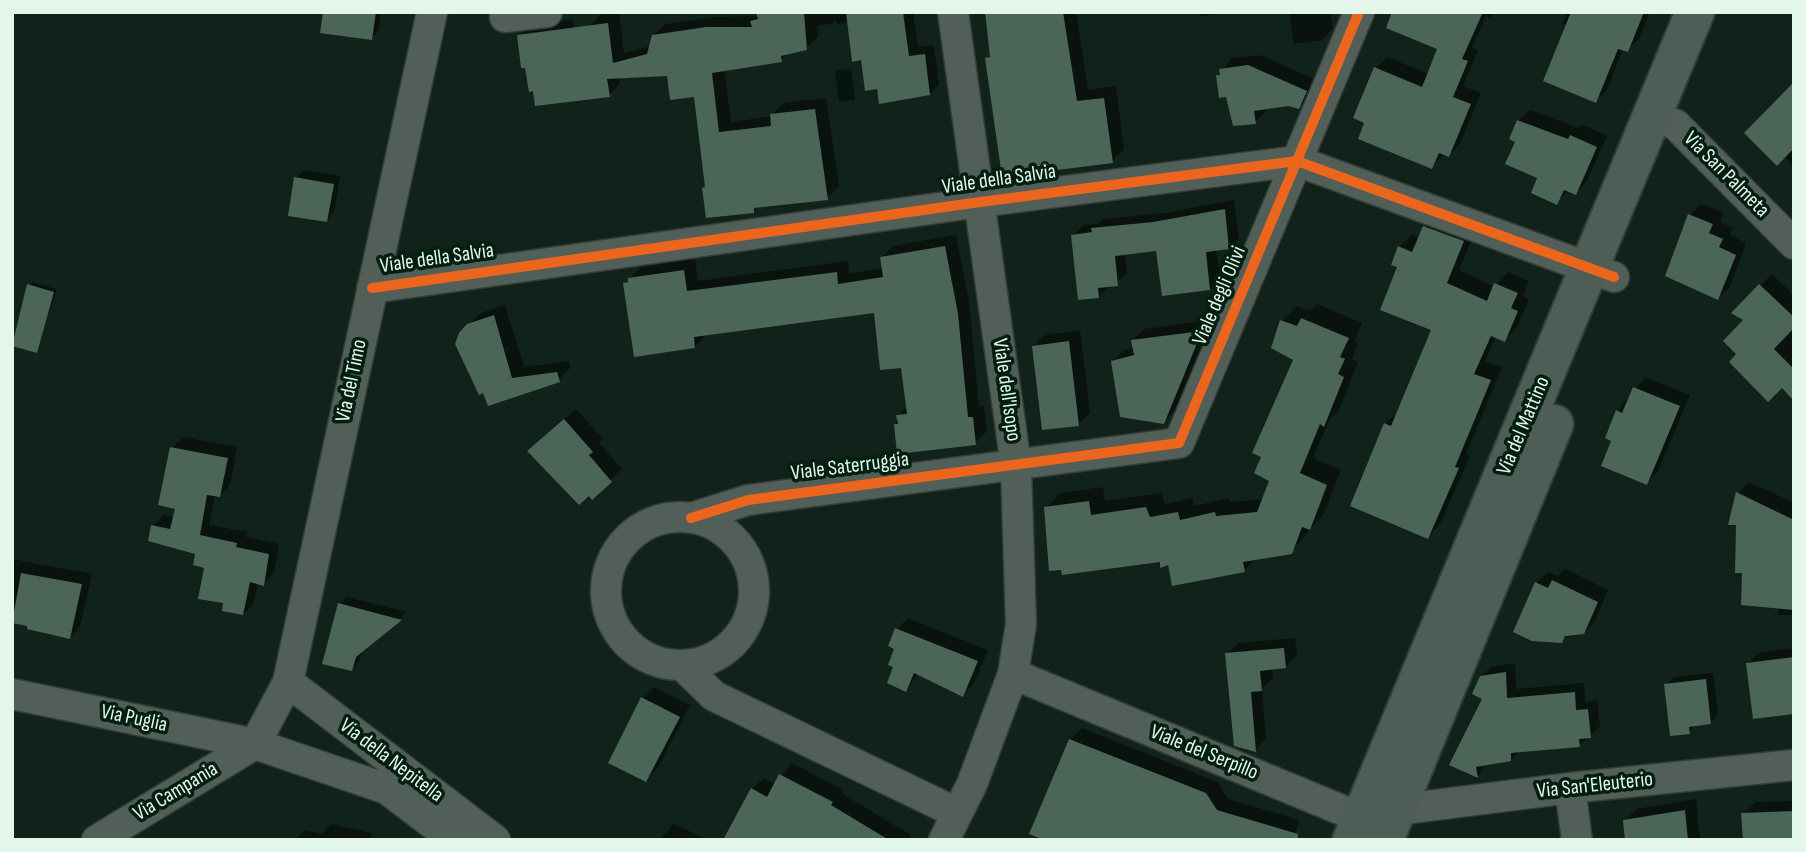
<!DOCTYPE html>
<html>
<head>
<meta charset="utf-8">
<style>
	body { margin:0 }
	#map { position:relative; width:1806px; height:852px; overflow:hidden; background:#11221a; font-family:"Sofia Sans Condensed",sans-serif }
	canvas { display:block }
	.frame { position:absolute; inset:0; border:14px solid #e4f5ea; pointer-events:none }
</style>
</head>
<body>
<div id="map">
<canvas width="1806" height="852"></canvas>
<div class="frame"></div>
</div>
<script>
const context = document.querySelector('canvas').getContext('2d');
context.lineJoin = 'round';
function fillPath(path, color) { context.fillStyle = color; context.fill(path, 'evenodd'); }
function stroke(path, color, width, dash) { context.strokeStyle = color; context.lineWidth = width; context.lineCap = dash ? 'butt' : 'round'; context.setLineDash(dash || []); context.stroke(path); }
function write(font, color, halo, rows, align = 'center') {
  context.font = font + ' "Sofia Sans Condensed",sans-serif'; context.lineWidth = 7; context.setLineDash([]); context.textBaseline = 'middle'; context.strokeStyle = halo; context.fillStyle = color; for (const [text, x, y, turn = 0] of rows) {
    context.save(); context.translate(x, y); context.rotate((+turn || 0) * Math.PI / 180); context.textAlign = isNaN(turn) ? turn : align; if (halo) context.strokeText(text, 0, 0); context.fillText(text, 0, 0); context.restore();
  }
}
fillPath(new Path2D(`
	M851 69 855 100 839 102 835 71Z`), '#07140d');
fillPath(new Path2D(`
	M325 12H381L379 30 371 38Z
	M758 12H913L918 47 934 45 939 85 930 94 880 102 878 87 867 89 863 58 854 60 849 22 837 24 836 20 832 24 817 26 818 37 806 48 789 52 781 60 724 69 731 122 772 116 783 103 826 98 839 186 827 198 758 206 753 211 707 216 703 188 707 185 696 95 671 98 669 74 619 77 620 84 609 95 577 99 579 90 568 100 537 105 535 89 530 90 527 66H523L519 36 530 24 573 19 580 80 589 27 600 15 619 13 624 53 651 46 653 36 665 24 718 17 759 16Z
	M987 12H1076L1088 90 1116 86 1124 149 1112 161 987 58 992 54Z
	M1199 12H1234L1200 16Z
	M1289 12H1330L1333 28 1322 40 1294 44Z
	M1406 12H1495L1490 18 1486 16 1472 48 1478 50 1463 86 1481 93 1460 144 1449 155 1444 153 1432 167 1367 122 1376 68 1387 57 1429 74 1439 48Z
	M1567 12H1650L1639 39 1627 50 1623 49 1607 90 1595 101 1568 25 1563 23Z
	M1260 55 1317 80 1310 97 1299 107 1288 104 1265 107 1266 111 1255 122 1228 95 1218 76 1232 58Z
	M1794 85V167L1784 156Z
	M1530 110 1579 128 1583 125 1607 136 1587 181 1576 193 1569 190 1557 202 1517 141 1518 121Z
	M304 170 340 176 334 212 327 220 296 178Z
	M1234 200 1239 238 1229 248 1216 249 1220 278 1210 288 1158 249 1125 253 1127 274 1098 296 1073 235 1083 225 1098 224 1103 219 1164 213Z
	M1701 204 1723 212 1720 222 1733 228 1730 235 1746 243 1730 287 1718 298 1690 215Z
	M1437 214 1476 228 1459 270 1495 287 1508 272 1529 281 1523 296 1529 299 1517 327 1505 340 1496 336 1485 361 1502 367 1466 454 1470 456 1440 524 1428 536 1385 424 1398 412 1433 329 1399 266V247L1412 235 1420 238 1424 227Z
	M956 235 969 301 979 407 984 406 987 431 975 443 895 425 898 416 907 407 903 366 876 311 706 335 695 347 625 284 641 267 695 259 698 281 848 261 849 274 884 268 882 257 893 246Z
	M1772 274 1794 295V398L1739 354 1746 320 1733 313Z
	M32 282 57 289 36 351 12 344Z
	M1317 304 1362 323 1354 342 1358 344 1352 359 1358 362 1339 410 1329 420 1313 458 1341 470 1324 513 1291 552 1256 558 1244 570 1170 563 1046 508 1061 493 1103 487 1105 501 1161 493 1165 504 1193 498 1194 506 1229 498 1230 502 1264 499 1272 480 1295 359 1282 321 1297 306 1310 311Z
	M505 305 524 367 569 361 570 368 559 380 489 404 461 333 481 313Z
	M1212 320 1175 410 1164 422 1113 361 1124 350 1134 347 1133 340 1144 329Z
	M1080 330 1090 413 1079 424 1033 346 1045 335Z
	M1646 377 1690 395 1658 471 1647 483 1613 440 1617 411Z
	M576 409 603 439 599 443 622 469 593 497 541 440Z
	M183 437 237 447 230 485 220 495H215L209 525 247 532 246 537 279 544 274 573 263 584 258 582 254 603 243 614 225 602 197 553 153 526 164 515 175 518 177 507 172 448Z
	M1749 482 1794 503V615H1778L1779 606 1744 572 1738 493Z
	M12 559 92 574 80 626 70 637 12 622Z
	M1565 569 1608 590 1595 621 1583 633 1568 634 1561 641 1536 583 1548 572 1558 576Z
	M347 597 407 612 363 650 359 662 351 669 340 604Z
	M908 618 988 650 974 683 962 695 919 673 905 690 897 648V629Z
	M1295 638 1297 655 1285 667 1272 668 1273 678 1262 689 1266 739 1255 750 1227 654 1239 643Z
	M1794 648V714L1755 717 1748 663 1760 652Z
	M1515 663 1516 689 1584 683 1585 702 1597 700 1600 727 1580 745 1520 751 1511 760 1486 764 1478 776 1451 764 1485 698 1481 677 1491 667Z
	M1713 673 1718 715 1710 722 1697 724 1689 732 1666 685 1674 677Z
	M654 687 690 705 657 769 646 780 643 698Z
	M1082 728 1217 782 1228 799 1299 820 1293 840 1032 833 1070 740Z
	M792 763 843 790 841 793 911 835 908 840H725L752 789 764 778 776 784Z
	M1696 799 1700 840H1624L1627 837 1625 821 1636 809Z
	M1794 801V840L1743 814 1755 802Z
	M331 824 372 833 370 840H295L305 830 322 834Z
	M674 824 706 839V840H660Z`), '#0007');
fillPath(new Path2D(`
	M323 12H376L372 40 320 33Z
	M756 12H804L807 50 781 56 782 62 712 73 719 132 771 126 770 114 815 109 828 200 754 208V213L706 218 702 188 705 187 694 97 670 100 667 76 607 79 610 97 535 106 533 91 529 92 525 68H521L517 35 608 23 613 63 647 54 652 35 706 27H752L750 21 758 19Z
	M846 12H903L909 56 925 54 930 95 879 104 877 89 865 91 861 60 852 62Z
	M985 12H1063L1077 101 1104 98 1113 163 1002 177 985 58 990 57Z
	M1392 12H1483L1462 59 1468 61 1453 97 1471 104 1449 157 1439 153 1432 169 1358 139 1364 123 1353 118 1374 67 1422 87 1437 49 1386 28Z
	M1571 12H1644L1628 52 1618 49 1596 103 1543 81Z
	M1248 65 1307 91 1299 109 1288 106 1254 111 1256 124 1233 126 1226 97 1219 98 1216 75H1220L1219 69Z
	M1794 82V148L1777 166 1744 133Z
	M1517 120 1568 139 1570 135 1597 147 1576 195 1564 190 1557 205 1531 193 1537 178 1505 164 1515 142 1509 139Z
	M294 177 334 184 327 222 288 216Z
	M1225 209 1229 249 1206 252 1210 290 1162 296 1156 251 1115 256 1118 286 1098 288 1099 298 1078 300 1071 235 1092 232 1091 228 1153 222Z
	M1688 214 1713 224 1709 233 1723 239 1719 247 1736 255 1718 300 1665 276Z
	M1423 226 1464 241 1447 283 1487 301 1494 283 1518 293 1511 308 1518 311 1505 342 1491 336 1474 374 1491 380 1455 467 1459 468 1428 539 1350 506 1384 423 1391 426 1431 330 1380 310 1397 267 1391 265 1398 246 1412 252Z
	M945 246 958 314 968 417H973L976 445 897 454 894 424H898L896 415 907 414 901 368 880 370 874 313 694 337 695 348 634 357 623 283 628 282V278L684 270 687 291 837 272 838 284 883 277 880 257Z
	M27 284 54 292 37 353 12 346Z
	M1759 284 1794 317V328L1774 349 1794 369V401L1782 388 1768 402 1729 362 1736 354 1723 341 1743 320 1731 313Z
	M494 315 512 378 557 372 560 382 488 406 483 393 479 395 455 344 459 333 467 324Z
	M1301 318 1349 338 1340 357 1345 359 1338 374 1344 377 1324 427 1320 424 1300 473 1327 485 1310 530 1302 527 1292 554 1243 562 1245 572 1172 586 1168 565 1160 568V562L1062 575 1061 570 1049 571 1044 507 1089 501 1091 515 1146 507 1150 517 1178 512 1180 520 1215 512 1216 516 1257 512 1269 481 1254 473 1261 457 1252 453 1293 360 1271 348 1280 320 1297 326Z
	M1202 331 1164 424 1120 417 1111 361 1134 355 1131 340Z
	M1069 341 1079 426 1042 430 1032 346Z
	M1633 387 1680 406 1647 485 1601 466 1611 441 1605 438 1616 410 1622 413Z
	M564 419 593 452 589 455 612 482 592 500 589 496 579 505 527 451Z
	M170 447 228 458 220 497 207 495 200 535 237 543 236 547 269 554 264 586 250 582 243 615 222 611 223 603 198 599 204 568 193 565 195 554 148 541 151 525 170 529 175 509 158 505Z
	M1736 492 1794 520V610L1741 605 1742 573H1735L1736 525H1728Z
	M21 573 82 584 70 639 27 629V626L12 623Z
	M1552 580 1598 602 1584 634 1565 636 1562 643 1532 641 1513 632 1535 582 1548 588Z
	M338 603 402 620 356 657 352 671 322 664Z
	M895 628 978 661 963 697 914 673 906 692 887 683 893 667 888 665 894 649 888 646Z
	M1284 648 1286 668 1260 671 1262 691 1251 692 1256 752 1234 746 1225 653Z
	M1794 657V714L1753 719 1746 663Z
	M1506 672 1507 698 1575 692 1576 710 1588 709 1591 738 1579 739 1580 747 1511 753V761L1476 767 1478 778 1449 765 1482 699 1472 694 1480 676Z
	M1706 679 1711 724 1689 727 1690 734 1670 736 1664 684Z
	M641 697 680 717 646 782 608 763Z
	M1069 739 1206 793 1217 810 1298 834V840H1045L1029 834Z
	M779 774 833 802 831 805 889 840H723L751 788 767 797Z
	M1685 810 1688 840H1625L1623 820Z
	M1794 811V840H1743L1741 813Z`), '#4b6659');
const minor = new Path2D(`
	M505 17 547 12
	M1653 115 1676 125 1794 244
	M372 288 980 202 1297 161 1614 277
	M606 591a74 74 0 1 1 148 0a74 74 0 1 1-148 0Z
	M691 518 748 500 1179 443 1359 12
	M683 666 714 696 957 813
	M1013 674 1361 818 1396 810 1570 788 1794 765
	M288 682 495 840
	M12 694 255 744 387 789 454 840
	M255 744 288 682 432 12
	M1570 788 1577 840
	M97 840 255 744
	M944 840 972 784 1013 674 1021 624 1016 466 953 12`);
const major = new Path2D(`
	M1352 840 1695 12
	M1384 840 1554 424`);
stroke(minor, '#313d37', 33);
stroke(major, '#313d37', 42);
stroke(minor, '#525e58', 30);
stroke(major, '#4e5e56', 38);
stroke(new Path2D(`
	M372 288 980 202 1297 161 1614 277
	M691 518 748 500 1179 443 1359 12`), '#eb651d', 10);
write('21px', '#e4f5ea', '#021f11', [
	["Via San Palmeta",1726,175,45],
	["Viale della Salvia",999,180,-8],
	["Viale della Salvia",437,259,-8],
	["Viale degli Olivi",1220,296,-67],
	["Via del Timo",352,381,-78],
	["Viale dell'Isopo",1006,390,82],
	["Via del Mattino",1524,426,-67],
	["Viale Saterruggia",850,467,-7],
	["Via Puglia",134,719,12],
	["Viale del Serpillo",1204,753,22],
	["Via della Nepitella",391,761,37],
	["Via San'Eleuterio",1595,786,-6],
	["Via Campania",176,792,-31]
]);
</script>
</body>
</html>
